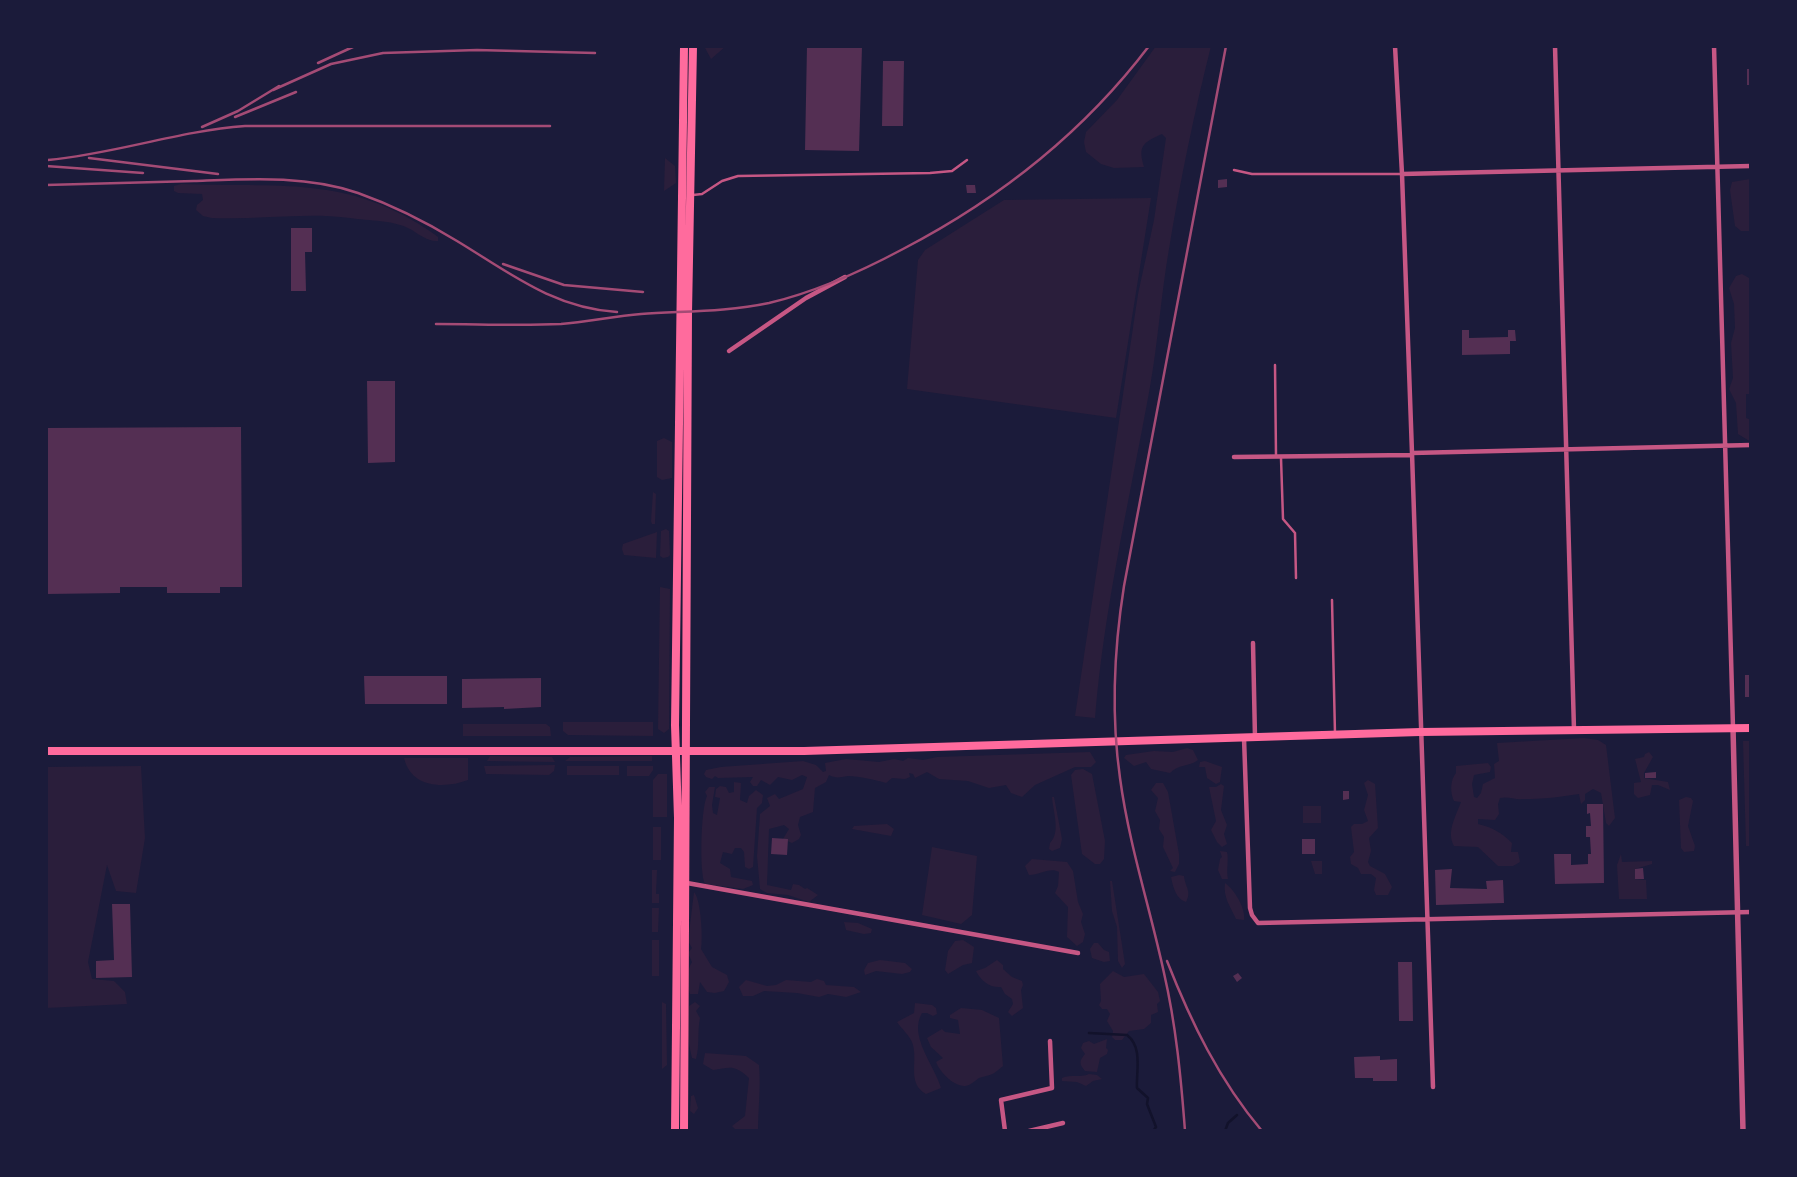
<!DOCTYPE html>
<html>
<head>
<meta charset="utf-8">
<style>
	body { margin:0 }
	#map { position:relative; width:1797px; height:1177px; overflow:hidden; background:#1b1b3a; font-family:Rubik,sans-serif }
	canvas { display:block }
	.frame { position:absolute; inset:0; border:48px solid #1b1b3a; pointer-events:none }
</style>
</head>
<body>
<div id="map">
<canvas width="1797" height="1177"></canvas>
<div class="frame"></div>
</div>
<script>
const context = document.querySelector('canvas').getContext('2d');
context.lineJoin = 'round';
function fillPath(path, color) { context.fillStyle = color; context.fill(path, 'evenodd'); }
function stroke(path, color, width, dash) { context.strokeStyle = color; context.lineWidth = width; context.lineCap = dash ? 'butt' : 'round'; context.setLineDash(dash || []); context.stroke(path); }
fillPath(new Path2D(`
	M704 46H726L711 59Z
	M1156 46H1211C1194 114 1180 181 1169 249 1161 295 1158 342 1150 387 1130 498 1104 607 1095 718L1075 716 1138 294 1154 220 1166 138 1162 134C1142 143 1138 146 1144 167L1114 168 1101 164 1086 152 1084 142 1086 132 1117 100Z
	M665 158 675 166 676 183 664 191Z
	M1750 179 1751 227 1749 231H1741L1735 226 1730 190 1732 182Z
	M181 184C276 188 349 174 434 234L438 237V241C428 242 419 234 410 229 394 220 369 221 350 218 305 212 258 220 212 218L203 216 196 210 197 205 203 200 202 194 178 193 174 191V186Z
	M1151 198 1116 418 907 389 918 260 925 250 1004 200Z
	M1742 274 1749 278 1750 284 1751 394H1746V418L1751 420V442L1738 434 1736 403 1729 389 1733 378 1731 343 1735 328 1734 304 1729 288 1736 276Z
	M664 438 672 442V478L662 480 657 477V441Z
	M653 492 656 494 655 524H652L651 521Z
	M666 529 669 531 670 555 668 557 663 558 660 556 661 531Z
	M657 532 656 558 624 555 622 549 623 544Z
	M660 587 670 589 669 729 664 733 658 729Z
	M563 722H653V736L568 735 563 731Z
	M463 724H546L550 727 551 736H463Z
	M1584 738 1598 740 1606 745 1615 818 1609 826 1606 823 1601 793 1593 789 1585 794V800L1581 804 1579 794C1560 797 1543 799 1523 799 1515 800 1508 796 1500 798L1498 804 1499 814 1495 820 1478 819V824C1493 828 1501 832 1512 843L1511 852H1518L1520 862 1513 866H1498L1478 847 1454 846C1446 832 1456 816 1461 802L1454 801C1450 793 1450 780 1456 773V766L1488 763 1491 767 1490 772 1474 775 1472 784 1474 797 1477 798 1481 793 1483 784 1495 778 1494 764 1499 761 1497 743Z
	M1743 741H1751V846H1746Z
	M1187 748 1193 750 1198 760C1189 767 1178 764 1170 773L1151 769 1146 762 1134 766 1124 758 1126 755 1154 751 1173 752Z
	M1090 752 1096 762 1091 767H1075L1035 785 1022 797 1011 793 1006 785 989 788 968 781 939 779 927 772 915 778 913 774 909 773 910 777 905 779 892 778 886 783C876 780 859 776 848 776 840 777 837 779 829 775L826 782 815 788 813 812 800 817 798 825 801 835 799 839 792 843 783 839 789 829 784 825 769 829 767 885 791 890 793 884 799 885 805 889 807 888 818 895 809 902 788 895 767 893 760 889 757 856 760 814 770 806 767 798 775 794 779 799 803 789 807 777 802 775 792 780 778 777 770 785 761 780 757 786H753L750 782 753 777 718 778 715 776 712 779 706 777 704 774 706 770 721 767 803 761 816 765 823 772 826 771 825 763 846 759 879 762 894 759 903 761 908 758 923 760 937 757Z
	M1649 752 1653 757 1644 773V778L1668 782 1670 790 1658 785H1652L1650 795 1638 798 1634 794V783L1641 782 1635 759 1644 757 1645 754Z
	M490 756 552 757 555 762 487 761Z
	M652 756V761H565L570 757Z
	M404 758H468V780C444 789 411 788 404 758Z
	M1205 761 1222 767 1220 782 1216 784 1207 778 1205 767H1199L1200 762Z
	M555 765 554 771 549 775 486 774 484 766Z
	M141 766 145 838 136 893 116 891 107 865 88 962 92 979 114 981 125 992 127 1004 46 1008V767Z
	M567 766H619V775H567Z
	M627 766H653V770L649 776H627Z
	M1083 769 1092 774 1105 841 1104 859 1100 864H1095L1082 854 1071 775 1075 770Z
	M658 774H667V817H653V780Z
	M1368 780 1375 784 1378 828 1369 838 1371 851 1368 862 1370 866 1385 874 1392 887 1388 895H1376L1374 890 1376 878 1371 874H1361L1358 868 1351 864 1350 857 1354 852 1351 827 1354 824H1362L1368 821 1364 810 1368 795 1364 783Z
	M734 782 741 783 740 800 747 803 749 796 756 790 763 795 762 803 757 808 753 867 749 869 745 867 744 852 741 848H735L732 854 723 852 720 863 730 869 731 877 752 881 753 885 743 889 705 884C699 873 701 807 707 796L705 792 709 787H715L712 805 713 813 717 815 720 798 715 797 716 789 720 786 726 787 729 793 734 792Z
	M1156 783H1163L1168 792 1179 854V864L1175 872 1170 871 1173 868 1163 847 1164 837 1159 829 1160 820 1155 811 1158 798 1151 790Z
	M1221 784 1224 786 1221 810 1227 825 1224 834 1227 844 1222 847 1217 842 1211 830 1216 821 1209 787H1216Z
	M1052 797H1054L1055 802 1062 839 1060 848 1052 851 1049 849 1050 843C1061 832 1053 812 1052 797Z
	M1686 797 1691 798 1693 801 1688 826 1695 846 1694 851 1684 852 1681 848 1679 800Z
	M1303 806H1321V823H1303Z
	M887 824 894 829 891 836 852 829 854 826Z
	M653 827H661V860H653Z
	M932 847 977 856 972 915 961 924 922 915Z
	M1220 851 1227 852C1229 860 1226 869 1228 879H1222L1218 870 1220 859 1222 857Z
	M1621 854 1622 862 1652 861V864L1635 869V879L1646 880 1647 899H1619L1617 865Z
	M1032 859 1067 862 1073 871 1078 902 1083 914 1081 922 1085 934 1083 942 1077 946 1067 937 1068 907 1055 893 1058 886 1059 872C1050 867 1040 875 1029 875L1025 866Z
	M1311 861H1322V874H1315Z
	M652 870H657L656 894H659V903H652Z
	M1179 875 1184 876C1185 887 1192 891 1186 902 1176 899 1173 887 1171 877Z
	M1110 881H1112L1125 964 1122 968 1118 961 1117 927 1112 911Z
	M1225 883C1235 890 1246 909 1244 920L1236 919C1230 906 1223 897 1225 883Z
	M694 892C701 899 703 939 701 949L712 967 727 975 729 982 724 991 715 993 707 992 700 982 698 994H690C686 983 686 972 692 962L688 953 692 948 688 941Z
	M652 908H659L658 932H652Z
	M844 922 858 923 872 929 871 933 864 934 846 930Z
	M652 940H659V976H652Z
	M963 940 974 947 972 963 963 965 948 974 945 970 948 951 955 941Z
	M1094 943H1098L1104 950 1109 952 1110 961 1104 962 1092 958 1090 949Z
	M880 960 905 963 912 969 910 972 902 974 876 971 865 975 864 970 868 963Z
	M997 960 1003 965V969L1012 977 1022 981 1023 985 1021 990 1023 1008 1012 1016 1008 1012 1013 1004 1012 999 1005 994 1001 987C990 988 981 981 976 971L985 968Z
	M1113 971 1124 977 1144 974 1158 992 1160 1001 1157 1004 1158 1012 1151 1015V1023L1144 1029 1129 1031 1122 1040H1115L1112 1037 1113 1031 1107 1021 1110 1014 1107 1009H1102L1099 1005 1101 1001 1100 984Z
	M817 979 824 981 826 985 854 987 861 992 846 997 828 994 819 997 797 993 764 991 753 996H743L739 987 746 980 767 986 776 985 786 980 811 982Z
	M662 1002 666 1004 667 1065 662 1069Z
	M695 1002 700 1006 696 1011 700 1018C697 1033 700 1045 696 1059L692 1058C688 1041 685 1023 689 1006Z
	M915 1003 932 1005 936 1008 937 1014 933 1016 927 1013H922C908 1036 935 1066 941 1088L926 1094C906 1083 919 1060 912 1042 909 1035 901 1028 897 1022L914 1013Z
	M961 1008 982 1010 999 1018 1003 1066C991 1076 993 1074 979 1078 976 1080 973 1083 969 1085 957 1090 940 1073 936 1062L943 1058 931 1047 927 1038 942 1029 945 1032 960 1034 958 1020 950 1018V1015Z
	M1107 1039 1106 1048 1108 1050 1107 1054 1100 1058 1097 1072 1085 1071C1079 1064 1079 1061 1085 1054L1081 1048 1083 1043 1089 1041 1094 1044Z
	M705 1053 746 1056 759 1065C761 1088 758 1108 758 1131H737L732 1126 745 1116 749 1078C735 1065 731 1067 713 1070L703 1064Z
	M1089 1074 1097 1075 1102 1079 1093 1081 1086 1086 1077 1082 1062 1081V1078C1071 1074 1080 1078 1089 1074Z
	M694 1095 698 1108 694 1114 690 1111 691 1096Z`), '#2a1e3b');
stroke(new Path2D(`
	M1089 1033 1127 1035C1143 1047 1136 1072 1137 1088L1148 1098 1147 1104 1156 1127 1153 1131
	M1225 1131 1228 1123 1237 1115`), '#12122b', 2.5);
fillPath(new Path2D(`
	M807 46H862L859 151 805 150Z
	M883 61H904L903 126H882Z
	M1747 69H1751V85H1747Z
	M1227 179V187L1218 188V180Z
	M966 185H975L976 193H967Z
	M291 228H312V252H305L306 291H291Z
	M1462 330H1469V338L1508 337V330H1515L1516 341H1510V354L1462 355Z
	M367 381H395V462L368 463Z
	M241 427 242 587H220V593H167V587H120V593L46 594V428Z
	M1745 675H1751V697H1745Z
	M364 676H447V704H365Z
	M541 678V707L504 709V707L462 708V679Z
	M1656 772V778H1645V773Z
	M1343 791H1349V799L1343 800Z
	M1587 804H1603L1604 883 1555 884 1554 854H1571V865L1588 864V854H1591L1590 837H1586V826H1591L1590 813 1587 814Z
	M772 838 788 839 787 855 771 854Z
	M1302 839H1315V854H1302Z
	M1643 868 1644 879H1635V869Z
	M1452 869 1450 888 1487 889 1486 881 1503 880 1504 903 1436 905 1435 870Z
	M112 904H130L132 977 96 978V961L114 960Z
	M1398 962H1412L1413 1021H1399Z
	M1238 973 1242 978 1237 982 1233 976Z
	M1380 1056V1060L1397 1059V1081H1373V1078H1355L1354 1057Z`), '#542f53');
stroke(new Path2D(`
	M1234 170 1252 174H1402
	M693 195 702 194 722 181 738 176 930 173 952 171 967 160
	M1275 365 1276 456
	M1281 458 1283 519 1295 533 1296 578
	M1332 600 1335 734`), '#c65784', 2.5);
stroke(new Path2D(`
	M1395 46 1402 174 1412 453 1433 1087
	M1555 46 1574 730
	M1714 46 1733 728
	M1402 174 1751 166
	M729 351 806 298 845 277
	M1412 453 1751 445
	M1234 457 1412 455
	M1253 643 1255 738
	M1244 738 1250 908 1252 915 1258 923 1751 912
	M687 883 1078 953
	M1005 1131 1001 1100 1052 1088 1050 1041
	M1029 1131 1063 1123`), '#c65784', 4.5);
stroke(new Path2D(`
	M1733 728 1743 1131`), '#c65784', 5.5);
stroke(new Path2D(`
	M46 751H804L1420 732 1751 728`), '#ff6b9d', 8);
stroke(new Path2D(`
	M675 1131 678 818 675 725 684 46
	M684 1131 688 313 693 46`), '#ff6b9d', 8);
stroke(new Path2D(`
	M318 63 355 46
	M273 90 331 64 383 53 477 50 595 53
	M235 117 296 92
	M202 127 238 111 279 86
	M89 158 218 174
	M48 160C114 154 178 131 245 126H550
	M46 166 143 173
	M46 185C95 184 144 182 194 181 248 179 306 175 358 193 392 205 426 222 457 241 510 273 553 308 617 312
	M503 264 564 285 643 292
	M436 324C478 324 519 326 561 324 588 322 614 316 641 314 684 311 726 312 769 303 816 292 860 272 903 249 999 199 1083 133 1149 46
	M1167 961C1191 1022 1219 1080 1262 1131
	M1185 1131C1181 1078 1176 1025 1164 973 1150 908 1129 845 1120 778 1111 714 1114 649 1124 586L1226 46`), '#a44b75', 2.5);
</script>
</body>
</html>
